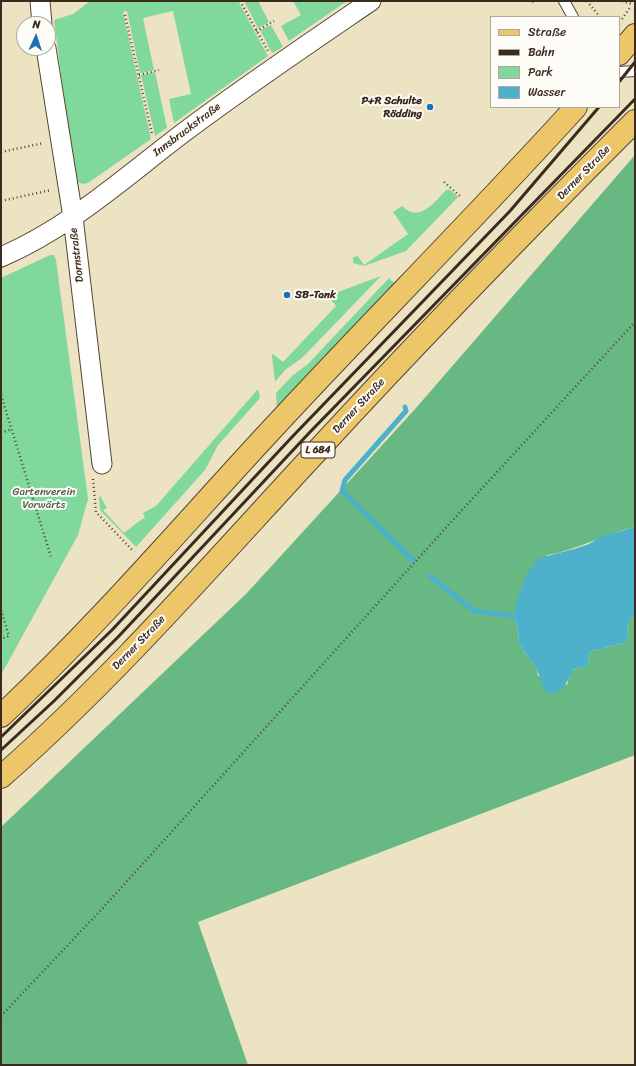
<!DOCTYPE html>
<html>
<head>
<meta charset="utf-8">
<style>
	body { margin:0 }
	#map { position:relative; width:636px; height:1066px; overflow:hidden; background:#ece3c2; font-family:Sriracha,sans-serif }
	canvas { display:block }
	.frame { position:absolute; inset:0; border:2px solid #3b2a1e; pointer-events:none }
	.legend { position:absolute; left:490px; top:16px; width:130px; height:92px; box-sizing:border-box; background:#fdfcf7; border:1px solid #afa8a0; margin:0; padding:5px 7px; list-style:none; font-size:12px; color:#3b2a1e }
	.legend li { display:flex; align-items:center; gap:8px; height:20px }
	.legend b { width:20px; border:1px solid #afa8a0 }
	.north { position:absolute; left:16px; top:16px; width:40px; height:40px; box-sizing:border-box; background:#fdfcf7; border:1px solid #afa8a0; border-radius:50%; rotate:3deg; font-size:11px; font-weight:700; line-height:16px; text-align:center; color:#3b2a1e }
	.north::after { content:''; display:block; margin:auto; width:14px; height:18px; background:#1f6fb2; clip-path:polygon(50% 0,100% 100%,50% 72%,0 100%) }
</style>
</head>
<body>
<div id="map">
<canvas width="636" height="1066"></canvas>
<div class="frame"></div>
<ul class="legend">
<li><b style="height:5px;background:#ecc669"></b>Straße</li>
<li><b style="height:5px;background:#3b2a1e"></b>Bahn</li>
<li><b style="height:11px;background:#80d89d"></b>Park</li>
<li><b style="height:11px;background:#4db1cc"></b>Wasser</li>
</ul>
<div class="north">N</div>
</div>
<script>
const context = document.querySelector('canvas').getContext('2d');
context.lineJoin = 'round';
function fillPath(path, color) { context.fillStyle = color; context.fill(path, 'evenodd'); }
function stroke(path, color, width, dash) { context.strokeStyle = color; context.lineWidth = width; context.lineCap = dash ? 'butt' : 'round'; context.setLineDash(dash || []); context.stroke(path); }
function write(font, color, halo, rows, align = 'center') {
  context.font = font + ' Sriracha,sans-serif'; context.lineWidth = 4; context.setLineDash([]); context.textBaseline = 'middle'; context.strokeStyle = halo; context.fillStyle = color; for (const [text, x, y, turn = 0] of rows) {
    context.save(); context.translate(x, y); context.rotate((+turn || 0) * Math.PI / 180); context.textAlign = isNaN(turn) ? turn : align; if (halo) context.strokeText(text, 0, 0); context.fillText(text, 0, 0); context.restore();
  }
}
fillPath(new Path2D(`
	M90 1H238L268 56 174 123 169 99 191 94 173 11 143 18 154 70 140 73 127 11 123 12 151 139 88 183 82 184 77 181 74 174 54 20 73 14Z
	M244 1H258L269 22 258 28Z
	M293 1H347L289 41 281 26 301 15Z
	M271 25 283 47 272 53 260 30Z
	M155 72 167 128 155 136 141 75Z
	M446 190H450L458 197 406 251 364 266 353 263V257L358 256 364 265 408 234 393 212 402 206C419 223 434 203 446 190Z
	M50 255H54L56 260 88 499 78 535 1 675V278Z
	M381 276 302 358 285 370 275 382 272 355 273 354 283 362 336 306 329 298 330 295Z
	M389 278 396 285 277 410 276 393 292 376 308 364Z
	M258 389 260 398 218 445 205 470 136 547 100 510 99 497 100 496 107 508 103 510 124 533 142 519H145L143 513 156 506Z`), '#80d89d');
fillPath(new Path2D(`
	M635 155V527C604 534 578 550 547 555L514 616 518 631 519 644 537 669 538 676 567 685C571 669 572 669 588 666L589 654 592 651 625 643 627 639 628 621 635 615V755L198 922 248 1065H1V827L246 594 416 408Z`), '#68b884');
fillPath(new Path2D(`
	M635 527V615L628 621 627 639 625 643 592 651 589 654 588 666 574 669 563 689 555 693H548L542 685 537 669 519 644 518 631 514 616 516 603 527 573 539 558 574 549 589 544 600 537Z`), '#4db1cc');
stroke(new Path2D(`
	M405 407 406 411 345 480 342 491 413 560
	M430 576 474 611 514 616`), '#4db1cc', 5);
const service = new Path2D(`
	M564 1 573 17
	M619 72 635 71`);
const minor = new Path2D(`
	M40 1 42 24
	M46 48 73 217 102 464
	M1 257C69 228 125 177 183 133 244 87 308 44 371 1`);
const primary = new Path2D(`
	M619 54 635 35
	M1 716C98 625 183 525 273 428 373 320 477 216 576 107
	M1 777C115 677 214 562 317 451 420 339 527 229 635 121`);
stroke(service, '#564637', 12);
stroke(minor, '#564637', 21);
stroke(primary, '#564637', 24);
stroke(new Path2D(`
	M240 1 268 51
	M587 1 600 17
	M622 1 632 4
	M532 2 534 1
	M125 15 152 134
	M622 19 631 6
	M256 31 274 21
	M139 75 159 70
	M1 152 44 143
	M444 182 461 197
	M1 201 51 190
	M1 395 51 557
	M1 433 12 429
	M93 479 96 512 134 552
	M1 610 9 636 1 639
	M1 1016 101 910 452 521 635 322`), '#564637', 2.5, [1, 3]);
stroke(service, '#fff', 10);
stroke(minor, '#fff', 19);
stroke(primary, '#ecc669', 22);
stroke(new Path2D(`
	M619 82 635 62
	M1 737 112 630 292 437 510 211 599 107
	M1 750 54 701 119 636 310 432 635 99`), '#3b2a1e', 3);
for (const [x, y, r, color] of [
	[430,107,4,"#1f6fb2"],
	[287,295,4,"#1f6fb2"]
]) { const dot = new Path2D(); dot.arc(x, y, r, 0, 2 * Math.PI); context.fillStyle = color; context.fill(dot); stroke(dot, '#fdfcf7', 1.5); }
for (const [x, y, w] of [
	[318,450,34]
]) { const box = new Path2D(); box.roundRect(x - w / 2, y - 8, w, 16, 3); context.fillStyle = '#fdfcf7'; context.fill(box); stroke(box, '#3b2a1e', 1); }
write('bold 10px', '#3b2a1e', null, [
	["L 684",318,450]
]);
write('bold 11px', '#3b2a1e', '#fdfcf7', [
	["P+R Schulte",422,101],
	["Rödding",422,114],
	["SB-Tank",295,295,"left"]
], 'right');
write('11px', '#3b2a1e', '#fdfcf7', [
	["Innsbruckstraße",187,130,-37],
	["Derner Straße",584,173,-46],
	["Dornstraße",77,255,-97],
	["Derner Straße",359,406,-47],
	["Derner Straße",139,643,-46]
]);
write('11px', '#505e44', '#fdfcf7', [
	["Gartenverein",44,492],
	["Vorwärts",44,505]
]);
</script>
</body>
</html>
